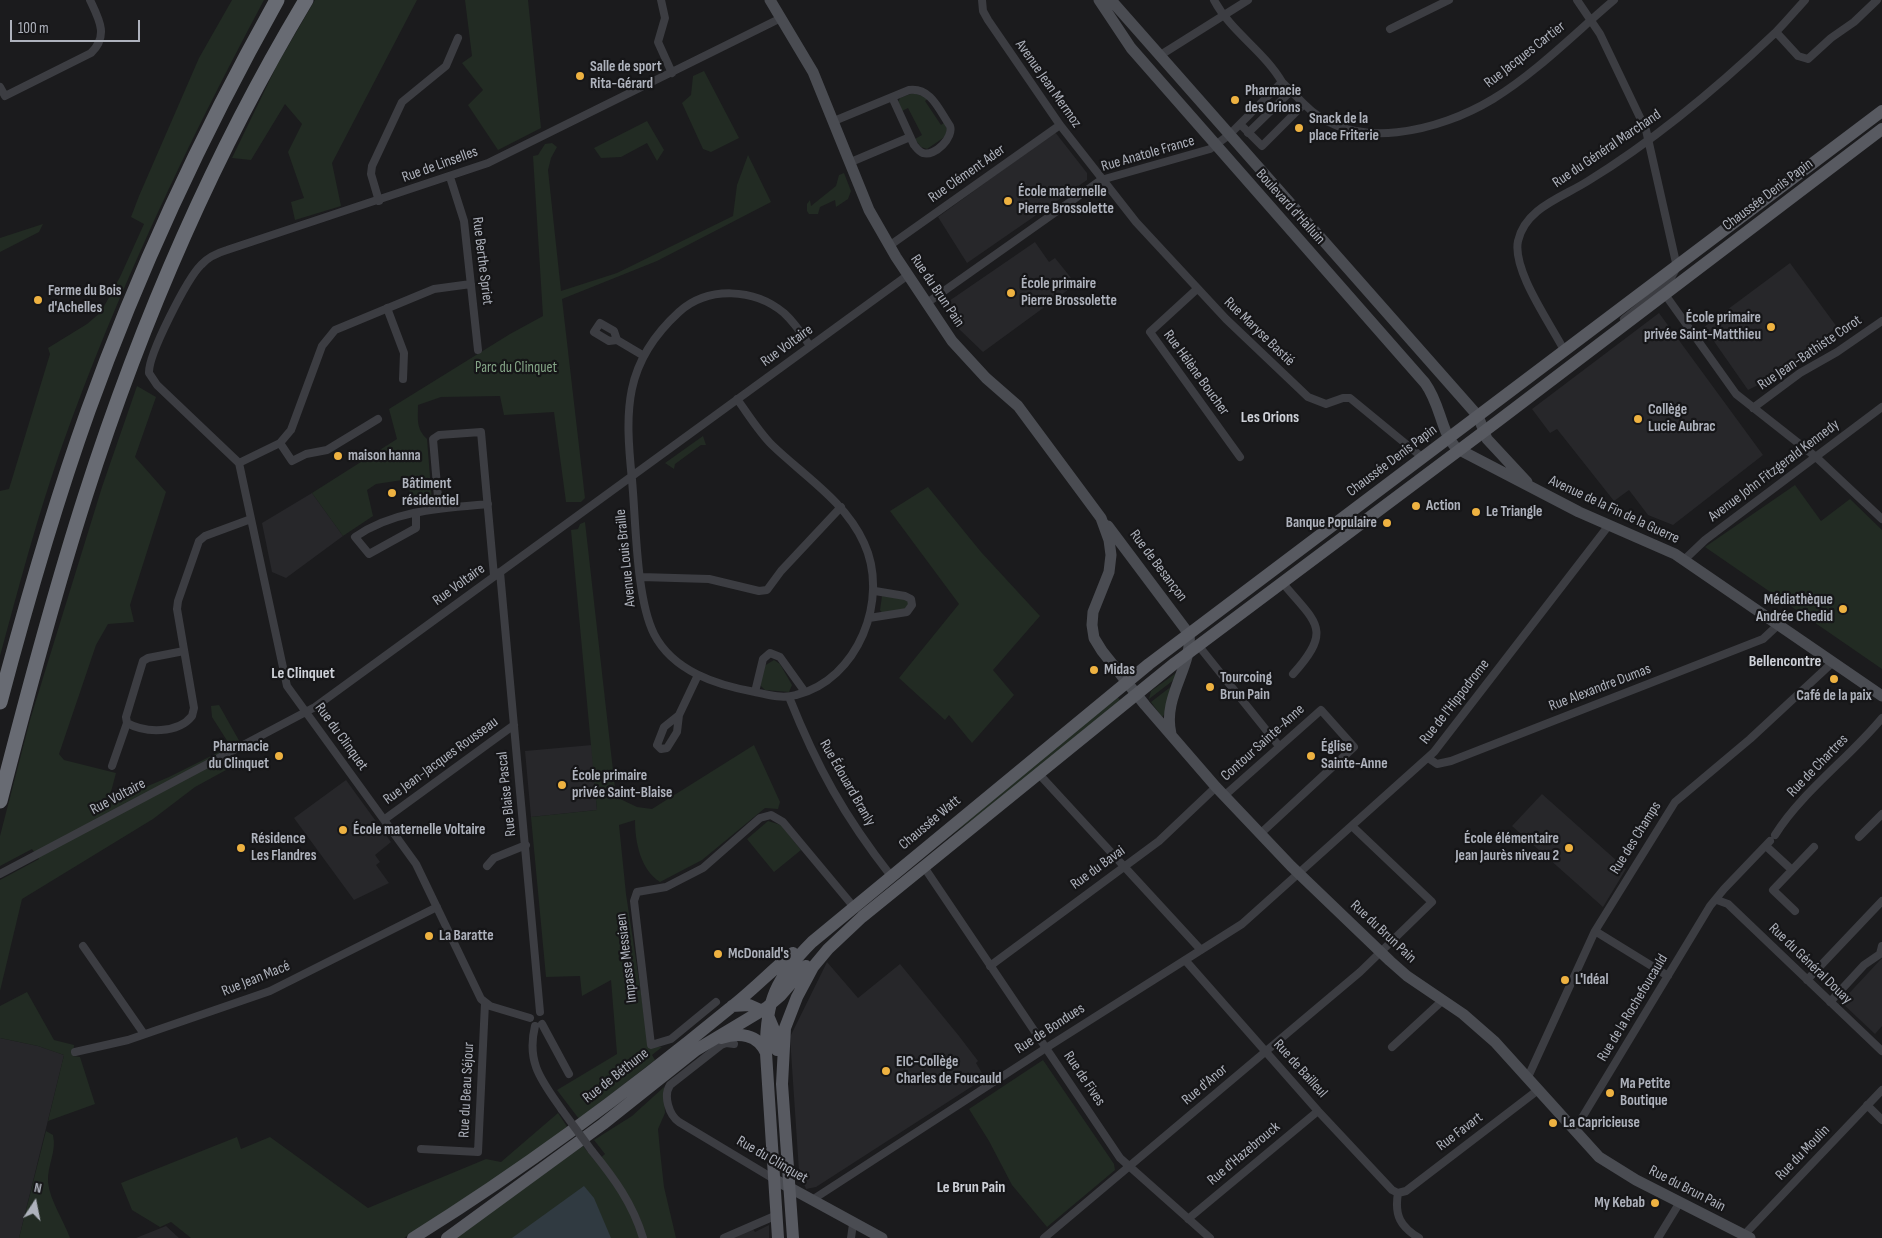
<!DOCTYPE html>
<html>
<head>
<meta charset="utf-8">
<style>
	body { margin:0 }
	#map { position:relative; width:1882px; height:1238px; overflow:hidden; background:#1b1b1d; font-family:"Sofia Sans Condensed",sans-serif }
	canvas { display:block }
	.north { position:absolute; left:10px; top:1178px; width:50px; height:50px; -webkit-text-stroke:4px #161618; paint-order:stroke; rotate:11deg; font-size:14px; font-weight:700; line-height:20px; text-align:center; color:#aeb2bc }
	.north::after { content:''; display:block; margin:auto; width:18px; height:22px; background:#aeb2bc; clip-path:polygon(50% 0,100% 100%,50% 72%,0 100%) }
	.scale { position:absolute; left:10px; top:20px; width:130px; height:22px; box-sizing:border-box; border:2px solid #aeb2bc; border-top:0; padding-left:6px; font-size:15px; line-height:18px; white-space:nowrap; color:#aeb2bc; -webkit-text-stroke:4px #161618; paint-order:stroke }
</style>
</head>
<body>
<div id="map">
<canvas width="1882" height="1238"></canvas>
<div class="north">N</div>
<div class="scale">100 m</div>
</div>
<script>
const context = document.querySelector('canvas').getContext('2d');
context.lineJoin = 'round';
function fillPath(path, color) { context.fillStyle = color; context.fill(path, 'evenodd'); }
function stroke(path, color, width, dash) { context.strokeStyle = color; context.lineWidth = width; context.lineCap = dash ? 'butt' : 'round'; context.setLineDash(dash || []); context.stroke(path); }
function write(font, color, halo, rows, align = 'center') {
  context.font = font + ' "Sofia Sans Condensed",sans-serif'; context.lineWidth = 4.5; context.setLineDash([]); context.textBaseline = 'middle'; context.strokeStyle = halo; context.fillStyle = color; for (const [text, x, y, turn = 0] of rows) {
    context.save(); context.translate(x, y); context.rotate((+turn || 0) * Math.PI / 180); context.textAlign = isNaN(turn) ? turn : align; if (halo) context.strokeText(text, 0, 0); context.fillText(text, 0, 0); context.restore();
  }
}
fillPath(new Path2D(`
	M1055 132 1087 173V180L967 263 938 217Z
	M1035 242 1049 262 1055 258 1076 284 983 352 959 329 947 310 946 305 949 301Z
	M1790 263 1837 327 1770 379 1748 390 1704 327Z
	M1659 313 1763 455 1673 525 1648 515 1629 490 1614 501 1557 429 1550 433 1532 409Z
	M312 493 343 536 286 578 272 572 262 523Z
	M592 745 597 810 531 817 525 751Z
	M346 780 391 842 375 855 380 862 376 865 389 883 354 900 294 818Z
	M1542 794 1626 869 1603 907 1512 826Z
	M1882 958V1026L1875 1034 1841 1002Z
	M827 962 858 998 900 964 959 1036 978 1061 976 1063 985 1078 816 1187 806 1189 799 1171 790 1037Z
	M0 1038 38 1046 64 1055 19 1238H0Z
	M769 1225V1238H729L752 1228 755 1232Z
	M166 1226 179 1238H136Z`), '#27272a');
fillPath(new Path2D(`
	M232 0H264C187 144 117 292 62 446 38 514 19 586 0 656V491L9 489 50 354 48 348 87 324 101 312 120 277 144 224 131 217 139 196 199 58Z
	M315 0H417L332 163 341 206 295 220 291 202 304 198 288 152 302 124 285 104 251 160 232 158 277 65Z
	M465 0H528L541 128 498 150 468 105 483 90 462 63 472 56Z
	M704 71 739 138 711 152 703 149 682 103 691 95 693 76Z
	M913 93 926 97 928 99 925 101 941 125 944 123 947 129 946 136 927 149 921 147 915 139 922 135 908 108 902 111 898 102 900 98Z
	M647 121 664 150 657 161 647 143 621 157 601 158 594 148Z
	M552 143 557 147 551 158 548 170 561 291 617 273 733 216 737 185 748 155 771 202 657 261 562 299 585 498 581 502H566L554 412 504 415 500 396 441 397 418 405C418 419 416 429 427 439L432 502 410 506 409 479 376 484 367 490 373 516 343 536 312 493 397 439 389 409 510 334 543 316 533 156 538 155 545 144Z
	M844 173 851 191 848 199 836 207 835 200 820 207 818 214H809L807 211V204L810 200 811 206 836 186 839 175Z
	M43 224 39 232 0 252V238Z
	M137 386 156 397 135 457 166 492 130 605 134 622 108 624 96 645 59 754 64 760 116 773 108 803 169 777 227 748 237 764 195 787 153 819 22 899 0 991V880L39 859 32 849 0 866V836L30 720 102 487Z
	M703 436 706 445H701L675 464 674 469 665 463Z
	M1795 485 1821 521 1850 499 1882 530V669L1705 547Z
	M928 487 981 552 1040 616 993 670 1014 695 972 743 949 715 945 720 899 678 959 604 890 511Z
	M585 522 616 797 637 807 652 809 754 745 780 802 778 809 765 808 702 860 660 882C641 870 635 843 635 820L619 825 626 894 649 1046 662 1047 652 1055 655 1060 579 1119 557 1090 617 1054 611 980 582 996 580 976 546 977 531 817 597 810 571 530 578 529 580 524Z
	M882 596 907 599 909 604 906 609 882 613 880 610Z
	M774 660 780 664 792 685 789 692 765 690 760 685 764 666Z
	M1176 673 1175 679 1149 699 1151 691Z
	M1173 685 1164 715 1162 717 1151 702Z
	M1116 695 1120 700 994 804 947 838Z
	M219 705 241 744 233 750 212 717 211 706Z
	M768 821 781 825 801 850 774 872 747 839Z
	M27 992 54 1040 74 1045 73 1056 80 1057 95 1104 48 1121 64 1055 38 1046 0 1038V1006Z
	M1043 1060 1114 1164 1115 1170 1047 1227 1012 1185 989 1141 969 1109Z
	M664 1087 665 1113 658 1129 660 1151 664 1187 676 1238H455L583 1146 596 1162 605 1154 594 1140 632 1116Z
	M558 1113 568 1128 511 1168 404 1238H191L171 1222 160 1227 132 1210 121 1183 237 1137 241 1149 270 1137 368 1208 486 1159 501 1162Z
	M46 1131 53 1135C57 1151 47 1166 48 1182 50 1201 64 1221 70 1238H19Z`), '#222b23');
fillPath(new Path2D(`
	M584 1186 594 1198 611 1238H512Z`), '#303a41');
stroke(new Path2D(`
	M661 0 665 18 658 42 672 73
	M982 0 983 11 988 20 1060 125 1136 222 1226 319 1308 397 1326 404 1343 398H1350L1423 458
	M1214 0C1231 32 1264 51 1282 82
	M1577 0 1600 34 1646 130 1677 267 1668 283 1624 319
	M1390 29 1449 0
	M1776 32 1798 56 1808 59 1831 38 1854 22 1877 0
	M1159 56 1248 0
	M0 87 5 96 91 53C109 36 99 19 90 0
	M1304 104C1353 154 1440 131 1493 99 1537 72 1575 33 1614 0
	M834 121 909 90C931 87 939 110 950 126 954 137 935 157 923 153 919 152 916 147 914 145L892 97
	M1248 133 1291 91
	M851 162 910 137
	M450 177 464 221 478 350
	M379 201 371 174 372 166 402 102 446 66 458 38
	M889 246 1060 125
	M1197 289 1150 332 1240 457
	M1664 293 1736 394 1816 457 1882 519
	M927 303 1101 180 1210 149 1229 135 1282 82 1304 104 1262 146 1240 124
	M387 308 404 353 403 379
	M617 340 609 341 594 332 600 323 614 331 617 340 644 356
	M1564 350C1550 323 1512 270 1518 241 1525 208 1563 197 1588 181 1655 140 1717 88 1775 33 1785 23 1795 11 1805 0
	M737 399C748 414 759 432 772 445 804 476 845 501 864 543 890 599 858 680 796 695 783 699 768 695 755 692 716 685 673 671 654 634 636 598 636 522 632 480 625 411 623 363 679 312 708 286 754 288 784 313 795 323 802 334 810 346
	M1753 408 1800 373 1837 352 1882 321
	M280 443 292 461 306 454 327 450 378 419
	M239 463 157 385 149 373C148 355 187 279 201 265 208 257 217 253 227 250L488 163 781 18
	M239 463 287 686 416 864 481 999 490 1006 530 1018
	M239 463 280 443 291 430 322 346 335 330 434 289 471 284
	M439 509 433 439 439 435 481 432 494 576
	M416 513V528L369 554 355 537C394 510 442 508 488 504
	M1684 560 1705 540 1882 407
	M500 572 540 1012
	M641 577 709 579 759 591 767 590 781 571 841 507
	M1282 582C1314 622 1335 628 1293 674
	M869 618 907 612 912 605 911 599 905 596 875 591
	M1198 645 1279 746
	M184 651 148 658 143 661 126 717 127 723C145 733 178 734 192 716L194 708 177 609 178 601 199 541 205 536 251 519
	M755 692 763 659 770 653 780 657 805 692
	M789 697C817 767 844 816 891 876
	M679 715 677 732 667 748 661 749 657 745 664 727 679 715 698 675
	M1428 758 1437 764 1451 761 1763 639 1778 625
	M112 766 127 723
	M1038 773 1201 950
	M1224 796 1321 710 1354 747 1260 834
	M385 819 514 725
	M1775 835C1802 792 1849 758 1882 718
	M1859 837 1882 814
	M1766 846 1792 870
	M487 866 494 858 526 845
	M924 867 1120 1158 1210 1238
	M0 874 315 707 908 275
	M1717 900 1728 904 1882 1051
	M1795 911 1773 890 1814 847
	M1595 931 1668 976
	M83 946 144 1034
	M1185 960 1318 1111 1392 1190 1398 1193
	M990 966 1159 841 1216 787
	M1807 980 1882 901
	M716 1002 671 1039 651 1045 634 901 637 892 666 887 703 868 760 818 771 815 783 822 853 906
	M1830 1002 1864 965 1880 954 1882 946
	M542 1024 569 1074
	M535 1026C526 1063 542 1081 562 1110
	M734 1044 726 1043 721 1045 670 1085C663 1096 669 1115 679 1122L774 1179
	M1392 1047 1443 1000
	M75 1052 128 1040 270 991 437 907
	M1528 1077 1595 931 1675 802 1750 739 1833 662
	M1867 1105 1882 1120
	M1574 1131 1710 906 1724 889 1770 841
	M421 1149 478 1152 485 1003
	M592 1151C614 1178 633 1204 643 1238
	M1398 1193 1406 1191 1538 1090
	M1398 1193C1394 1216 1401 1227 1419 1238
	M812 1200 1046 1048 1242 924 1434 752 1609 525
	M1188 1219 1318 1111
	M1744 1235 1882 1090
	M724 1238 777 1215
	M851 1238 853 1224
	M1044 1238 1360 972 1432 902 1353 827
	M1658 1238 1680 1202`), '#3c3d42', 8);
stroke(new Path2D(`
	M770 0 813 72 869 210 896 257 952 341 986 378 1018 406 1101 518 1109 540 1111 555 1109 572 1093 612 1092 625 1094 638 1102 651 1145 705 1216 787 1291 866 1390 961 1407 976 1463 1014 1495 1042 1599 1157 1636 1180 1750 1238
	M1099 0 1131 48 1425 383C1441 405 1440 430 1456 448L1579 512 1675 554 1882 696
	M1111 0 1478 416 1487 439 1527 482
	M1108 526 1189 634C1193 667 1162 696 1171 734
	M774 1179 882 1238`), '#4a4c52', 11);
stroke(new Path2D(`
	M732 1006 749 1005 767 1013 775 1032 777 1050
	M721 1038C739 1032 758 1034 766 1053
	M413 1238C524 1169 629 1091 730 1008 752 991 771 971 793 953
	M447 1238 603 1124 696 1050 766 1008 780 996 806 966
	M778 1238 766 1053C765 1001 776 978 812 942L1149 664 1882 111
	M793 1238 782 1084 785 1028 797 997 813 967 828 949 862 917 1175 663 1498 421 1882 129`), '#585a61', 12);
stroke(new Path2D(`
	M0 702C26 604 54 506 88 411 139 269 203 132 277 0
	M0 801C26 699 53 597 85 497 140 325 213 155 306 0`), '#686b73', 15);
stroke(new Path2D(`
	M562 1110 592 1151`), '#3c3d42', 8);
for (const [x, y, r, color] of [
	[580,76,5,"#eeb241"],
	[1235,100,5,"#eeb241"],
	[1299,128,5,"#eeb241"],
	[1008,201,5,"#eeb241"],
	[1011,293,5,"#eeb241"],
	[38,300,5,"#eeb241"],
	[1771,327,5,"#eeb241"],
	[1638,419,5,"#eeb241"],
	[338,456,5,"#eeb241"],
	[392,493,5,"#eeb241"],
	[1416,506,5,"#eeb241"],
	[1476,512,5,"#eeb241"],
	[1387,523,5,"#eeb241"],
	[1843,609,5,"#eeb241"],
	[1094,670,5,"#eeb241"],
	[1834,679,5,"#eeb241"],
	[1210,687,5,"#eeb241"],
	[279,756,5,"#eeb241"],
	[1311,756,5,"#eeb241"],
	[562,785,5,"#eeb241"],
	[343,830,5,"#eeb241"],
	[241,848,5,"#eeb241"],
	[1569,848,5,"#eeb241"],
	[429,936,5,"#eeb241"],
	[718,954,5,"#eeb241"],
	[1565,980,5,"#eeb241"],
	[886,1071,5,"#eeb241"],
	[1610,1093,5,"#eeb241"],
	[1553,1123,5,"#eeb241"],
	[1655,1203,5,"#eeb241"]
]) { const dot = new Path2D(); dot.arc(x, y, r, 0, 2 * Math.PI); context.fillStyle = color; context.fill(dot); stroke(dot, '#161618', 2); }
write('15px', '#aeb2bc', '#161618', [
	["Rue Jacques Cartier",1525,55,-38],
	["Avenue Jean Mermoz",1048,84,55],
	["Rue du Général Marchand",1607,149,-34],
	["Rue Anatole France",1148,154,-16],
	["Rue de Linselles",440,165,-20],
	["Rue Clément Ader",967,174,-35],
	["Chaussée Denis Papin",1768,195,-37],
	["Boulevard d'Halluin",1290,207,48],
	["Rue Berthe Spriet",482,261,83],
	["Rue du Brun Pain",937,291,56],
	["Rue Maryse Bastié",1259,332,44],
	["Rue Voltaire",787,346,-36],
	["Rue Jean-Bathiste Corot",1810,353,-34],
	["Rue Hélène Boucher",1196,373,54],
	["Chaussée Denis Papin",1392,461,-37],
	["Avenue John Fitzgerald Kennedy",1774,471,-37],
	["Avenue de la Fin de la Guerre",1614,510,25],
	["Avenue Louis Braille",626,558,-96],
	["Rue de Besançon",1158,566,53],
	["Rue Voltaire",459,585,-36],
	["Rue Alexandre Dumas",1600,688,-21],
	["Rue de l'Hippodrome",1455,702,-52],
	["Rue du Clinquet",341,737,54],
	["Contour Sainte-Anne",1263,743,-42],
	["Rue Jean-Jacques Rousseau",441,761,-36],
	["Rue de Chartres",1818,766,-46],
	["Rue Édouard Branly",847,783,60],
	["Rue Blaise Pascal",507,794,-96],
	["Rue Voltaire",118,797,-28],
	["Chaussée Watt",930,823,-40],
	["Rue des Champs",1636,838,-58],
	["Rue du Bavai",1098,868,-36],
	["Rue du Brun Pain",1383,932,43],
	["Impasse Messiaen",627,958,-97],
	["Rue du Général Douay",1810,964,44],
	["Rue Jean Macé",256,979,-22],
	["Rue de la Rochefoucauld",1633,1008,-59],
	["Rue de Bondues",1050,1029,-33],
	["Rue de Bailleul",1300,1069,48],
	["Rue de Béthune",616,1076,-38],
	["Rue de Fives",1084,1079,56],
	["Rue d'Anor",1205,1085,-40],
	["Rue du Beau Séjour",467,1090,-87],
	["Rue Favart",1460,1132,-37],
	["Rue du Moulin",1803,1153,-46],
	["Rue d'Hazebrouck",1244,1154,-40],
	["Rue du Clinquet",772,1160,30],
	["Rue du Brun Pain",1687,1189,27]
]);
write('bold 15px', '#aeb2bc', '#161618', [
	["Salle de sport",590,67],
	["Rita-Gérard",590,84],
	["Pharmacie",1245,91],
	["des Orions",1245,108],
	["Snack de la",1309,119],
	["place Friterie",1309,136],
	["École maternelle",1018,192],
	["Pierre Brossolette",1018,209],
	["École primaire",1021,284],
	["Pierre Brossolette",1021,301],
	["Ferme du Bois",48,291],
	["d'Achelles",48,308],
	["École primaire",1761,318,"right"],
	["privée Saint-Matthieu",1761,335,"right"],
	["Collège",1648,410],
	["Lucie Aubrac",1648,427],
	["maison hanna",348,456],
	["Bâtiment",402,484],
	["résidentiel",402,501],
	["Action",1426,506],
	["Le Triangle",1486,512],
	["Banque Populaire",1377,523,"right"],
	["Médiathèque",1833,600,"right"],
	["Andrée Chedid",1833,617,"right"],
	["Midas",1104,670],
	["Tourcoing",1220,678],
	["Brun Pain",1220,695],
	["Café de la paix",1834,696,"center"],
	["Pharmacie",269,747,"right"],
	["du Clinquet",269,764,"right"],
	["Église",1321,747],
	["Sainte-Anne",1321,764],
	["École primaire",572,776],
	["privée Saint-Blaise",572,793],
	["École maternelle Voltaire",353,830],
	["Résidence",251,839],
	["Les Flandres",251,856],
	["École élémentaire",1559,839,"right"],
	["Jean Jaurès niveau 2",1559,856,"right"],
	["La Baratte",439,936],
	["McDonald's",728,954],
	["L'Idéal",1575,980],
	["EIC-Collège",896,1062],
	["Charles de Foucauld",896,1079],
	["Ma Petite",1620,1084],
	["Boutique",1620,1101],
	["La Capricieuse",1563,1123],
	["My Kebab",1645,1203,"right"]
], 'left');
write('15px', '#85a687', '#161618', [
	["Parc du Clinquet",516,368]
]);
write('bold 16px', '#ced1d8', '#161618', [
	["Les Orions",1270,418],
	["Bellencontre",1785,662],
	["Le Clinquet",303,674],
	["Le Brun Pain",971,1188]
]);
</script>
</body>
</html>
